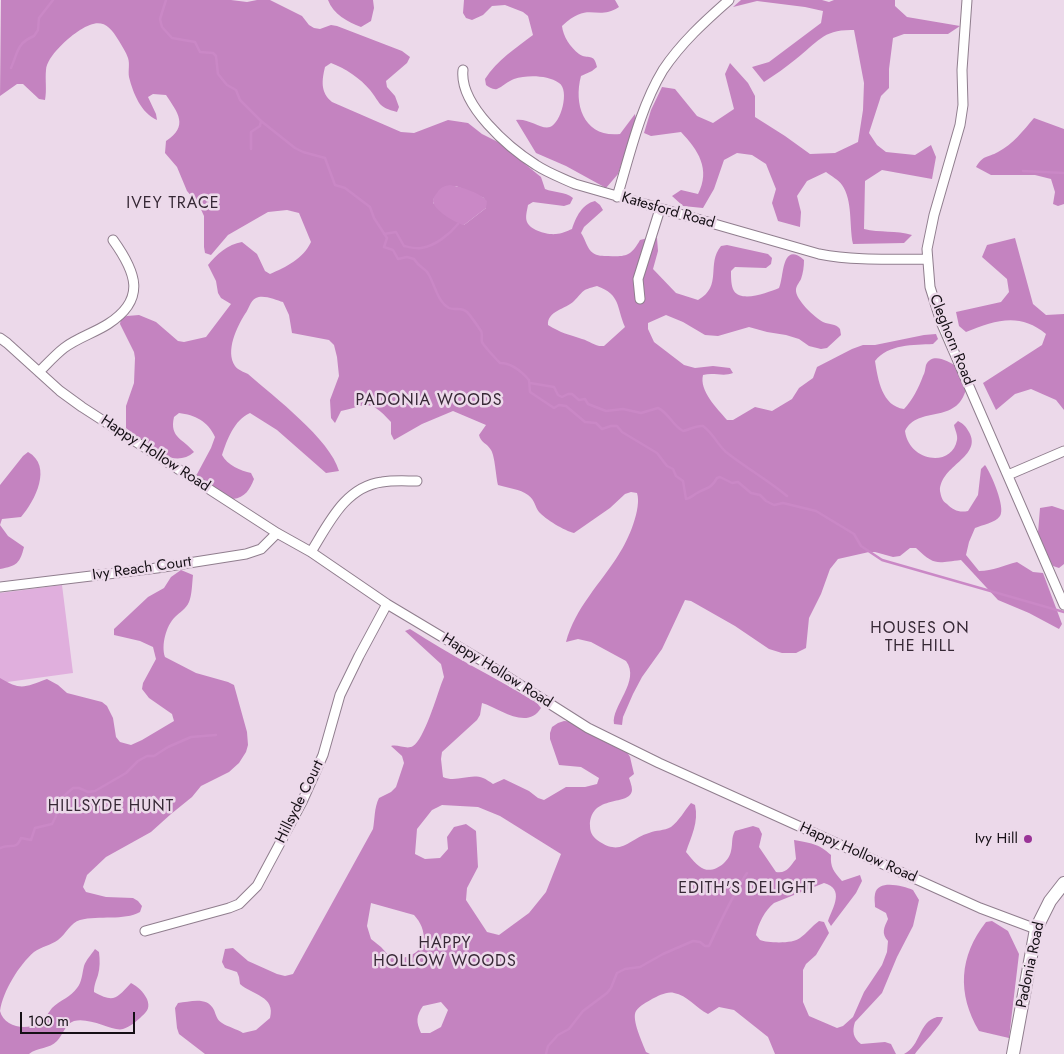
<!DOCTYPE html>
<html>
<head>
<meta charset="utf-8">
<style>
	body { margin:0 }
	#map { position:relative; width:1064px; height:1054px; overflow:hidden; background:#ecd9ea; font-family:Jost,sans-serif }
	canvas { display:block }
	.scale { position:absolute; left:20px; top:1012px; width:115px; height:22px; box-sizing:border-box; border:2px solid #150f15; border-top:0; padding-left:6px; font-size:15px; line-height:18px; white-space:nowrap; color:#150f15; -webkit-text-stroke:4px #ecd9ea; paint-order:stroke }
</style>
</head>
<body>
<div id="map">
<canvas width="1064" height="1054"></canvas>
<div class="scale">100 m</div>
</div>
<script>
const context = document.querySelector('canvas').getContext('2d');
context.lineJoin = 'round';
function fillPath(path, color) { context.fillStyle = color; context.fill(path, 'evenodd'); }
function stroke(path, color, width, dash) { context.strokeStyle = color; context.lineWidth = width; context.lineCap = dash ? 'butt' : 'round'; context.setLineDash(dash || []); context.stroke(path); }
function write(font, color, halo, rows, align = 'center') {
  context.font = font + ' Jost,sans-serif'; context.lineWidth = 5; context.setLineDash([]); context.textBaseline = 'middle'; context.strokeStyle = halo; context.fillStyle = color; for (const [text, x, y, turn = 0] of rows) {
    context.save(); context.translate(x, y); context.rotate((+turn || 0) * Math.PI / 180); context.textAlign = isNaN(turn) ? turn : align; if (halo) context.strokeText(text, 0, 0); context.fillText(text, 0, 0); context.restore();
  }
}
fillPath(new Path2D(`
	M62 585 73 673 0 683V593Z`), '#e0afdd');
fillPath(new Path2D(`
	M1 0H231L247 2 257 0H270L302 16 309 25 314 28 320 29 331 25 337 26 402 51 410 57 407 63 386 81 387 87 395 96 399 107 397 112C378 107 381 104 370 90 361 79 345 68 331 63L325 67C322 80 320 92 332 102L401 132 414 133 448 120 468 123 482 134 498 142 536 173 541 177 545 189C554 193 565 191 573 198L570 204 564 206 533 202 528 205C527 211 525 217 527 222 530 230 547 235 556 234 561 234 567 231 572 229 576 217 582 204 595 201L600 205 603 210 584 227 581 233C585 238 587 249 593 253 597 256 603 256 608 256 626 257 631 256 640 240L652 237 657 238 658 251 653 269 676 293 698 300C723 286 706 264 721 246L727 245 768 254 772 258 771 264 766 268 735 267 731 271C731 278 731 286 734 291 742 303 769 292 779 288 784 279 781 240 804 260 804 267 803 273 801 279 799 283 796 286 796 290 795 299 815 318 823 322 830 325 835 323 840 329L841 335 827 348 821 349 809 346 799 339 786 335 767 332 749 327 718 336 705 335 683 322 666 315 648 323V329L654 342 684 365 695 368 713 366 730 368 733 373C723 377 714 372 703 375 699 391 717 408 727 420H733L755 407 772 411 792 399 799 388 813 378 817 367 852 349 863 345H875L924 335 936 334 938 339 933 344C914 345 888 344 875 361 878 380 882 406 904 409 912 401 919 387 923 376 925 373 925 369 926 365 932 352 948 361 956 366 963 372 968 379 966 389 957 425 918 405 905 431 909 462 952 468 957 440 958 435 955 430 954 425L958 421C964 424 966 427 969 432 983 457 940 465 940 491 941 496 942 501 947 504 953 510 959 513 968 511L978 495 981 469 985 465C991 473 1006 508 1000 516 995 523 982 525 975 528L969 542 966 555 979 571C993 571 1004 565 1017 562L1033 572 1043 573 1062 624 1059 629 1029 613 998 600 961 560C936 563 935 566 916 548H910L900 556 893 557 875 552H869L838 559 830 569 821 594 809 618 806 648 796 653H782L769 649 735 626 691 601 685 600 662 649 642 677 633 694 623 717 622 725 614 724C611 706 641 681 626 661L591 642 578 639 566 642C575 608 601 583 619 554 628 541 642 508 637 493L631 492 625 494 610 508 574 533C565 531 545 519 539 512 535 507 535 500 528 495 520 489 508 488 498 485 496 477 495 456 491 450 487 443 481 443 479 435L486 425 453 411 422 424 394 440 391 434V422C370 399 369 404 341 411L335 423 331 418 330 400 339 376 337 357 334 345 329 340 292 333 289 315 283 302C276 300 263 294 256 298 250 301 249 309 245 314 237 327 225 351 235 366 238 370 244 372 248 374 274 397 330 439 339 471L326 473 277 430 250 413C234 420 227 440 222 455 227 465 241 471 251 473L254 479C250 489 245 498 233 499L196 476 211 448 215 437C208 421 195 415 179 413L174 417C169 438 184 439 194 452 173 471 142 443 126 428V406L134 383 135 358 134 352 120 324 121 318 127 316 139 315 156 322 178 341 184 342 206 337 231 304 221 298 218 293 216 281 208 265C216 255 228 244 242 242L257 254 265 271 270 274C286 267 303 259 311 242L299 213 287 210 268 212 228 235 211 255 205 253 204 247V216L199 205 187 191 177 167 165 153 166 141C189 126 178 113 166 95L153 94 148 97 156 114 157 120C141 113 133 93 129 77 128 70 130 64 128 58 126 52 122 46 119 41 108 22 99 18 80 30 69 37 47 56 46 70 45 80 47 90 45 100L39 99 23 84H17L0 96ZM456 186 484 198 486 208 464 225 433 203 434 198ZM597 286C621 295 616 306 625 327L604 346C595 347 590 341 582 339 567 334 561 333 548 325 547 311 566 309 574 301 584 291 581 290 597 286ZM458 392H462L476 398V407L468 404 457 405Z
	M328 0H373L374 8 371 21 361 27C348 22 333 14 328 0Z
	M464 0H615L619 7C595 22 590 0 562 26 563 36 570 47 579 54 588 60 594 52 597 67L592 71 581 76C573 106 585 138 620 134L635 114 636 121 618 174 606 188 566 166 536 153 516 120C529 118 541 130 550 127 561 123 570 90 559 83 547 75 527 75 514 79 508 81 502 87 497 89 493 90 489 87 486 85L485 79C497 60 516 48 533 35L528 16 523 12 505 5 492 6 483 15 472 20 466 18 463 13Z
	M741 0H822L829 2 834 0H895V6L907 17 960 26 948 34H904L893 38 889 69V88L881 96 869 133 877 145 886 152 915 155 931 145 936 157 932 179 882 170 865 181 864 229C880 233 896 230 912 235L904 243 853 244C849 225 853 201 842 185 839 180 831 176 826 172L807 181 797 196 801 212 800 227 778 221 772 203 776 189 766 164 752 155 737 153 724 160 714 189 703 208 683 206 672 196 681 190 698 194C711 169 698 150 681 132L651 136 644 133 651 110 662 87 675 89 697 116 713 123 734 109 725 74 730 63 748 83 755 96V117L785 136 810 154 835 153 858 142 863 110 864 83 854 30C823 29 818 42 796 59 786 67 775 75 764 82L752 67 769 62 821 23 823 11 805 7 757 1 733 7Z
	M1034 118 1064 129V204L1058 206 1053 204 1055 192 1051 179 1035 175H991L976 167C983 155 987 158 998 152 1013 144 1023 131 1034 118Z
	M1015 238 1033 304 1046 315 1064 314V410L1056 400 1031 389 1015 394 996 410 983 383 1042 345 1046 334C1020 312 995 320 966 332L959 326 956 312 1001 302 1009 292 1007 279 982 257 987 245Z
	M28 452C53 466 35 501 21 517L2 519 0 525 8 536 24 547C20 563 17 566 0 569V485L23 456Z
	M1052 506 1064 510V564L1059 568 1053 566 1047 556 1038 533 1040 508Z
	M181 570 193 575C192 584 192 595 189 602 186 609 180 612 175 617 166 626 161 645 165 657L196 673 228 682 234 685 247 732 248 745 246 752 239 763 229 772 201 786 192 797 171 814 151 832 106 857 87 875 83 887 86 892 106 897 133 898 138 901 142 906 140 912C124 921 99 915 80 920 71 922 66 934 58 940 51 945 41 947 34 952 19 965 3 991 0 1011V678C21 691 25 687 47 679L58 685 67 693 102 702 107 706 113 718 116 737 120 742 131 745 142 740 174 721 172 714 149 698 142 689 143 683 156 659 153 647 140 641 114 635V629L148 597 164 588 171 577Z
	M410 629C451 656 495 677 537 703L541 708C527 731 499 708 482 703L480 715 477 720 442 752 441 759 443 777C456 783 470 773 483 778 486 779 490 782 493 784L504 779 529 791 538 798 544 800 566 787H585L597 784 599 778 581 767 559 765 550 739V733L552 727 558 723 564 721 577 722 627 752 630 757 634 774 629 778C630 781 632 786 632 790 631 807 590 793 590 826 590 834 594 838 600 842 622 856 629 839 649 833 656 830 664 831 671 827 679 821 685 810 691 803L695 805C699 822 691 837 686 852 691 858 697 866 704 869 715 873 729 862 731 851 733 843 731 838 735 831L753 826 759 828 762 834 759 847 776 872C787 874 790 866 796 859L794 840C810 843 818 843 831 855 830 867 834 872 842 881L860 875 862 881 856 893 831 926 828 921C833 907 845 889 824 883L774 903C765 910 758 924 756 935L760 940C768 943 793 944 800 938 807 933 812 926 819 921L824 922 829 933 816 955 806 964 803 970V1002L809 1016 837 1028 843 1026 853 1017 864 992 882 965 887 952 888 941C881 933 884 928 888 919L886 913 875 907C875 903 874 898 875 894 878 879 903 886 913 890L919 900 913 926 897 957 882 993 855 1022C852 1031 853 1038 861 1044L885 1042 891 1044 896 1054H775L768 1037 734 1010 719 1007 708 1014C696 1008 687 995 674 993 667 991 658 996 652 999 647 1002 639 1006 636 1011 631 1019 643 1044 646 1052L650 1054H205L179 1034 177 1028 175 1008 178 1003C190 1002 207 996 214 1010 216 1015 217 1020 222 1023 228 1027 237 1029 243 1033L256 1030 270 1018C276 996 252 995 240 984L239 977 237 972 225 968 222 962 225 949 233 948 248 961 277 974 285 976 293 974 373 829C375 819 374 808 379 798L391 792 396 787 404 763 402 756 391 746C398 744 407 750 413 746 424 740 437 695 442 682L444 677 441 664 405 631ZM442 805 478 807 500 816 561 854 546 892 529 913 499 935 487 932 466 900 467 888 478 867 476 831 466 824 454 827 447 837 448 849 440 858 425 859 415 854 417 829 432 810ZM371 903 414 915C428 930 428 951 406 957 401 959 394 958 390 957L381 947 371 939 367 926ZM441 1002 448 1010 441 1027 430 1033H421C416 1022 416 1016 423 1006Z
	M992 921 1008 931 1019 954 1009 1038 979 1031C957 994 959 956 986 922Z
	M95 949 99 952C100 960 100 968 98 975 96 981 94 985 94 992 114 1003 116 999 131 983 138 987 143 991 147 999 150 1007 148 1011 142 1016 137 1021 130 1027 123 1029 113 1032 91 1017 74 1021 65 1024 63 1035 57 1041 50 1049 37 1047 29 1054H0V1011C4 1027 26 1031 39 1023 45 1019 48 1013 52 1008 60 1000 71 997 77 988 82 982 82 974 84 966 86 960 91 955 95 949Z
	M937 1017H943C941 1026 922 1044 915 1054H904C921 1046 918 1022 937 1017Z`), '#c483c0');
fillPath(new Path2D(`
	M450 185C461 187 479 192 487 201L486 208 464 225C457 224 433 210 433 201 433 198 435 195 437 193 440 188 443 186 450 185Z
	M458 392C465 392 476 397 481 403L480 406 476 407 468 404 457 405 454 397Z`), '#ca88c6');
stroke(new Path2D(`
	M166 0 160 19 162 27 172 38 195 42 200 52 213 53 216 56 218 74 227 85 236 90 240 100 261 121 295 148 303 152 325 158 335 185 345 188 370 207 374 218 387 238 384 247 393 250 398 259 407 257 414 259C420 269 426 268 429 275 435 286 438 302 449 308 455 311 461 306 467 312 469 314 479 328 481 331 483 334 481 338 482 342 483 345 497 360 500 363 511 363 522 372 529 380L530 392 554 408 559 405 566 406 585 422 596 423 602 429 611 426H617L622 432 657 453 667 466 673 469 676 476 683 481 686 499C691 498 692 496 697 493 707 487 710 490 717 478L720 477 732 483 738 482 751 493 760 495 766 501 774 505 783 503 816 511 854 534 861 546 882 560 1064 612
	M11 68C18 52 17 43 34 36L38 30 39 18 53 0
	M251 149V132L260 126 261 121
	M1023 171 1064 173
	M384 234 396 232 404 246C409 247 416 249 421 248 435 246 449 235 458 224
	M530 383 554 387 558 395 562 397 568 394H572L579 400 585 399 588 404 606 411 623 409 641 413 658 408C669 413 672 425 683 431 690 430 695 425 703 426 713 433 717 444 726 452 746 468 768 480 787 496
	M0 848C11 843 16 851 21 838L31 840 35 828 52 824 56 816 57 802 73 788H79L88 792 95 791 126 773 138 761 147 756H154L168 747 191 737 216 735
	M546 1054 548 1046 558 1035 569 1029 583 1011 607 993 611 988 617 973 625 969 640 967 663 954 693 941 700 942 705 946H709C721 921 732 896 747 873`), '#ca88c6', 2.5);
const street = new Path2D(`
	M967 0 962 70 963 105 960 125 934 215 927 249 930 287 941 322 1064 605
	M463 70C459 105 509 148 536 165 548 173 562 178 575 184L819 254C854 261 891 259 927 259
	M617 197C630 154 640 108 663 70 681 43 705 21 729 0
	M640 299 638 279 660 209
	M0 338 7 343 60 391 82 407 277 533 311 552 387 604 484 662 588 728 659 763 980 908 1036 929
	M39 372C47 364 55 355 64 348 77 338 94 333 108 324 147 299 136 272 113 240
	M1008 475 1064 451
	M311 552C329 523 345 487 382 482 394 480 406 481 417 481
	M0 587 157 568 246 554 261 549 277 533
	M145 931 229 908 239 904 257 886 302 802 323 755 340 695 359 656 387 604`);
const secondary = new Path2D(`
	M1013 1054 1036 929 1050 901 1064 883`);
stroke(street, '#907e8e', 11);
stroke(secondary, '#907e8e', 14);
stroke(street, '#fff', 9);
stroke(secondary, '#fff', 12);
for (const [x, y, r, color] of [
	[1028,839,5,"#9a3397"]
]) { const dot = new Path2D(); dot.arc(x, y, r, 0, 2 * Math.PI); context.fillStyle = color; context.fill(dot); stroke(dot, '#ecd9ea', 2); }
write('15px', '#150f15', '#ecd9ea', [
	["Katesford Road",668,211,16],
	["Cleghorn Road",951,340,68],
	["Happy Hollow Road",155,454,33],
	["Ivy Reach Court",142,569,-8],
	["Happy Hollow Road",497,671,32],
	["Hillsyde Court",300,802,-64],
	["Happy Hollow Road",858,853,24],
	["Padonia Road",1031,965,-78]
]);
write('15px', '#150f15', '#ecd9ea', [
	["Ivy Hill",1018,839]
], 'right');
context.letterSpacing = '1px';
write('16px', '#362835', '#ecd9ea', [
	["IVEY TRACE",173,204],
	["PADONIA WOODS",429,401],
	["HOUSES ON",920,629],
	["THE HILL",920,647],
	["HILLSYDE HUNT",111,807],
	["EDITH'S DELIGHT",747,889],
	["HAPPY",445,944],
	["HOLLOW WOODS",445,962]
]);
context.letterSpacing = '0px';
</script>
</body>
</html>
